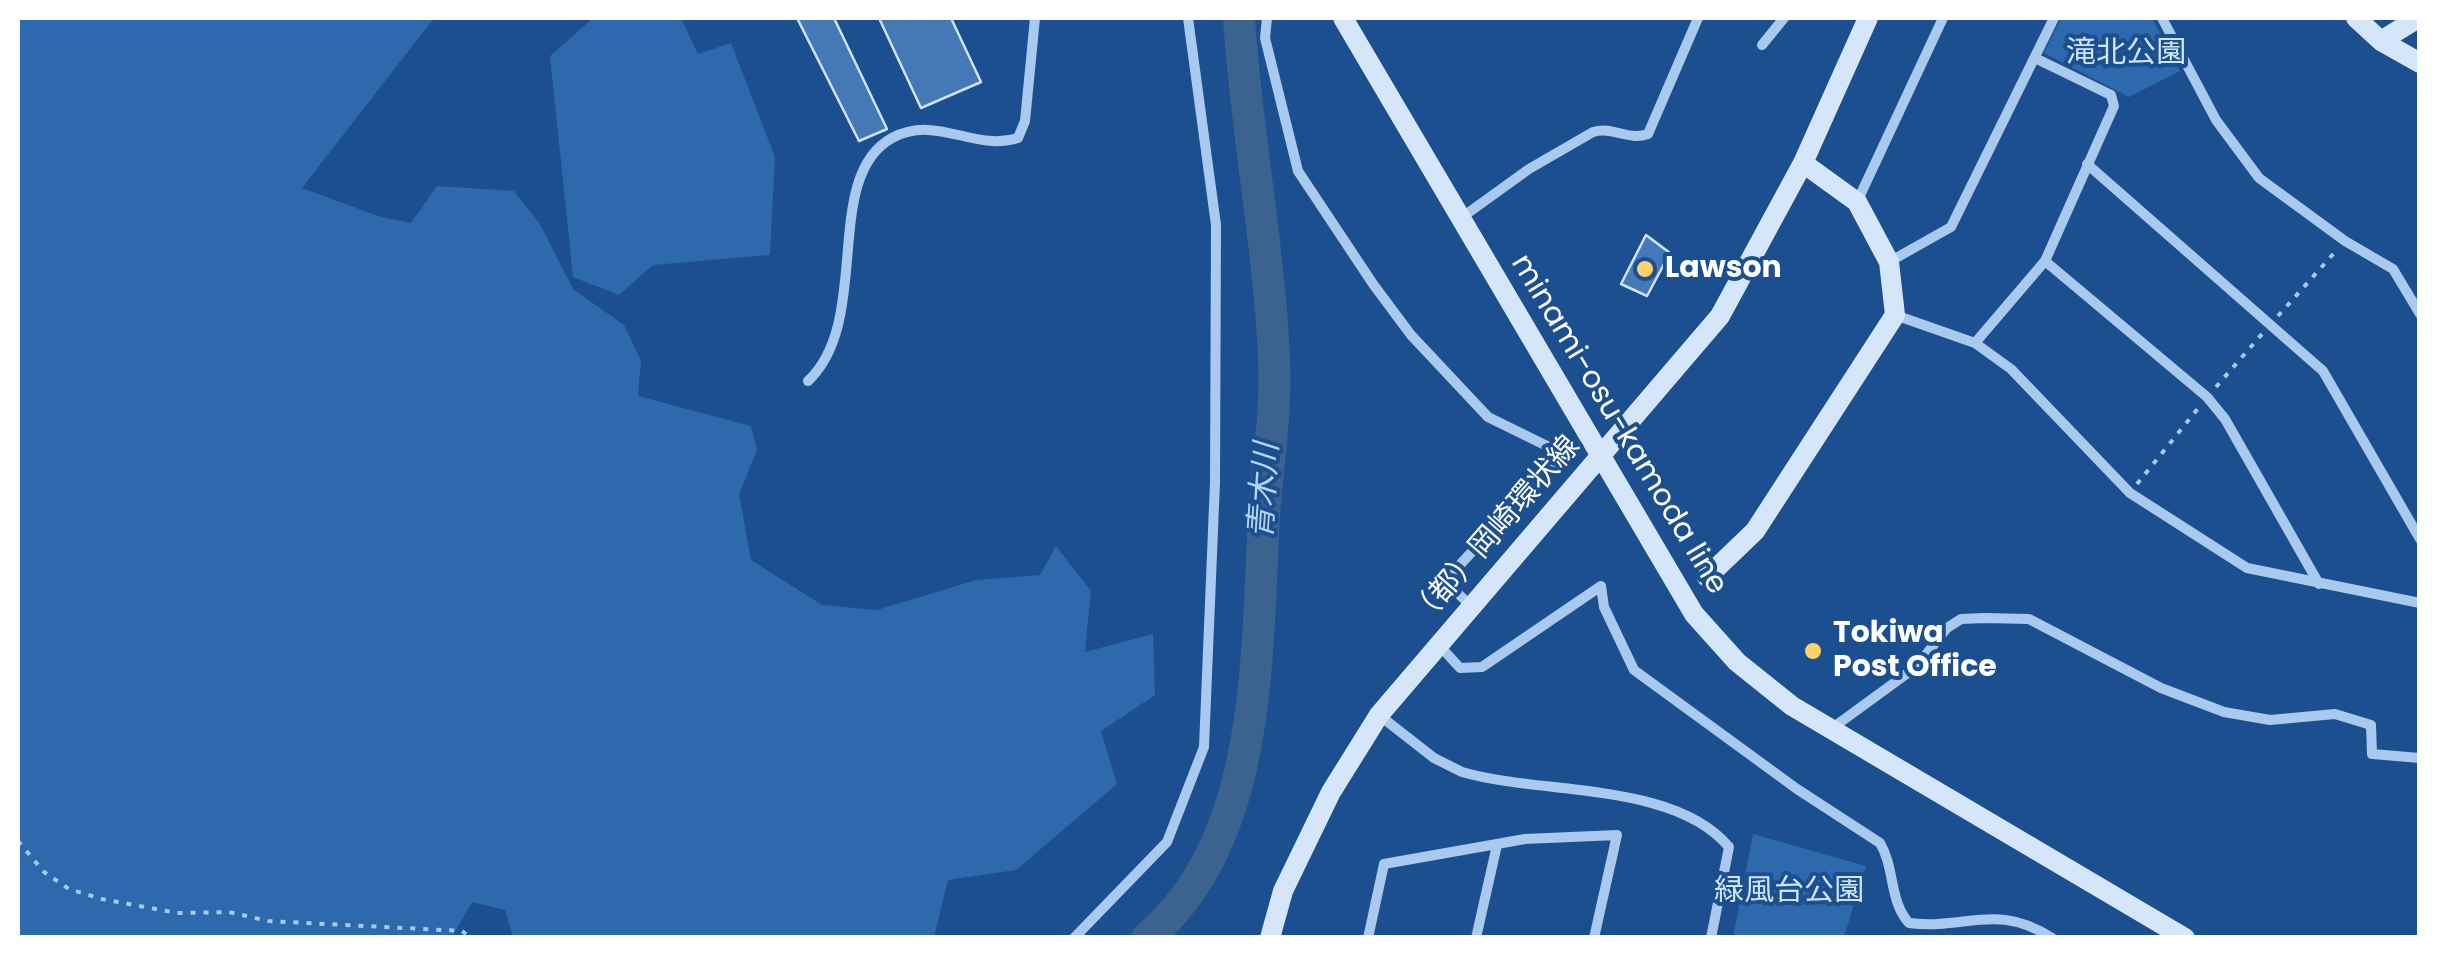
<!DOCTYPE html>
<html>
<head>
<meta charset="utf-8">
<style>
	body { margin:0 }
	#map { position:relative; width:2437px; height:955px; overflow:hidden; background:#1b4f8f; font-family:Poppins,sans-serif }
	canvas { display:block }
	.frame { position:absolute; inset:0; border:20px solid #fff; pointer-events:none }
</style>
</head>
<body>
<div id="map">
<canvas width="2437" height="955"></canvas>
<div class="frame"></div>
</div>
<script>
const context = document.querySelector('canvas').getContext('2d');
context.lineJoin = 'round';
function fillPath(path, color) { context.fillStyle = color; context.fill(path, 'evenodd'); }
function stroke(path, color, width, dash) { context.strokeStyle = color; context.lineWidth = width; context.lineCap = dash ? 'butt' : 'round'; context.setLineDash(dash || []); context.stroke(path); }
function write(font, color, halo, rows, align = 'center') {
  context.font = font + ' Poppins,"Noto Sans JP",sans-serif'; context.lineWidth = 8; context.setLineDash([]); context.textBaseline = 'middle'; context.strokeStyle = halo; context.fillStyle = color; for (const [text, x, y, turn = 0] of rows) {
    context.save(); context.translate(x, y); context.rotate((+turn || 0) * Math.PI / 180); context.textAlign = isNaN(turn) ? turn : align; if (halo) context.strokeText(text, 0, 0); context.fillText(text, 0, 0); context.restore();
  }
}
fillPath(new Path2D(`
	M18 18H434L302 188 381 217 411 223 437 186 514 191 540 224 573 289 624 325 641 361 638 396 751 426 757 450 739 494 751 560 822 605 877 610 976 580 1040 575 1056 546 1091 591 1085 652 1153 634 1155 695 1101 731 1117 784 1016 870 948 880 934 937H513L505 910 472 902 452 937H18Z
	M593 18H681L698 54 731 43 775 157 770 255 653 265 619 295 573 277 550 56Z
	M2061 18H2152L2180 71 2129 97 2044 53Z
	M1753 834 1866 866 1844 937H1733Z`), '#2e69ad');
stroke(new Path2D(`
	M1147 938C1263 841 1256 656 1264 518 1267 465 1277 411 1274 358 1269 244 1246 131 1239 18`), '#3c6290', 32);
const building = new Path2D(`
	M797 18H834L887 129 859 141Z
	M879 18H951L981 82 921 108Z
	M1646 235 1670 253 1647 296 1621 284Z`);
fillPath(building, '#4478b7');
stroke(building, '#cfe3fa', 2.5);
stroke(new Path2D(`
	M2278 316 2335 252
	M2216 387 2262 334
	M2137 484 2200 406
	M18 841 44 872 69 889 102 899 177 913 229 912 268 921 462 931 471 938`), '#a9c9ee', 4, [5, 8]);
stroke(new Path2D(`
	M1267 18 1265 38 1298 171 1373 284 1411 335 1488 417 1549 447 1553 464 1445 581 1471 606
	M2162 18 2216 120 2259 178 2345 241 2393 269 2420 314
	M1762 45 1784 18
	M2087 164 2323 371 2420 539
	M1857 202 1943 18
	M1461 218 1529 169 1593 132C1613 126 1628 141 1648 134L1698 18
	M2045 261 2207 397 2225 419 2319 584
	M1889 262 1951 227 2054 18
	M1895 315 1975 343 2011 369 2130 493 2247 568 2420 603
	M1975 343 2045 261 2114 106 2111 95 2035 58
	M808 381C873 320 821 177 892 138 937 114 974 152 1018 138L1025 121 1035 18
	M1439 645 1460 668 1482 667 1601 586 1604 607 1634 670 1797 789 1880 843C1895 868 1889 901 1909 923 1966 930 1997 902 2052 938
	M1379 715 1434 758 1462 772C1541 795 1674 781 1729 847L1711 938
	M1831 729 1916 667 1947 628 1961 619 1985 618 2029 619 2161 688 2224 712 2270 720 2335 714 2371 725 2372 754 2420 758
	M1074 938 1167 842 1204 747 1215 482 1216 225 1188 18
	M1368 938 1384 864 1525 839 1617 835 1594 938
	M1476 938 1497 845`), '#a9c9ee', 10);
stroke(new Path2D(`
	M1343 18 1694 614 1737 662 1792 706 2185 938
	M2356 18 2381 41 2420 63
	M2381 41 2418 18
	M1707 577 1755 531 1895 315 1889 262 1857 202 1803 163
	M1270 938 1283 891 1331 792 1379 715 1720 316 1803 163 1868 18`), '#d6e6fa', 20);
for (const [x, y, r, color] of [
	[1645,269,10,"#ffd166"],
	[1813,651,10,"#ffd166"]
]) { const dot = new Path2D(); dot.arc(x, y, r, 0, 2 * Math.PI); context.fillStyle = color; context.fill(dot); stroke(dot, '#1b4f8f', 4); }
write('30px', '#cfe3fa', '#1b4f8f', [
	["滝北公園",2126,54],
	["緑風台公園",1789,892]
]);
write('bold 30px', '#fff', '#1b4f8f', [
	["Lawson",1665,269],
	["Tokiwa",1833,634],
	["Post Office",1833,668]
], 'left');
write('30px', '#fff', '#1b4f8f', [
	["minami-osu-kamoda line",1618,425,59],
	["（都）岡崎環状線",1496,532,-49]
]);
write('italic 32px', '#b5d3f5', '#1b4f8f', [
	["青木川",1266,491,-86]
]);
</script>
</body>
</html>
